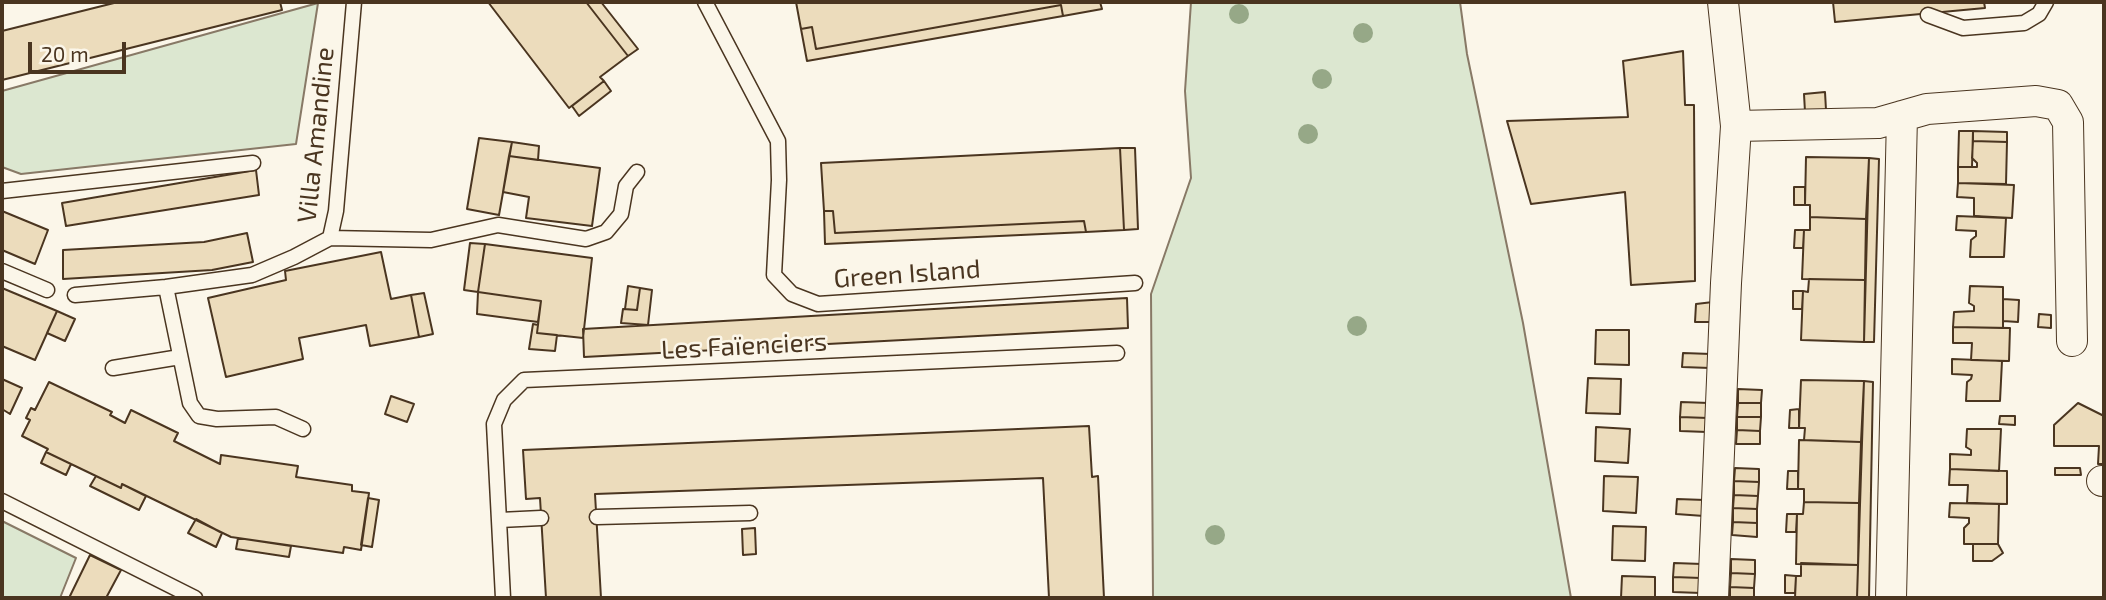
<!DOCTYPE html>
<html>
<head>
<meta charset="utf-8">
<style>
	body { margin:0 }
	#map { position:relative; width:2106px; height:600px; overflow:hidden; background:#fbf6e9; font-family:"Exo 2",sans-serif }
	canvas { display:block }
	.frame { position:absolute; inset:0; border:4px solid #4a3520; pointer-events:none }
	.scale { position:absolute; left:28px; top:42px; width:98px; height:32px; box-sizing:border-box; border:4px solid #4a3520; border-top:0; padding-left:9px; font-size:21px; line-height:24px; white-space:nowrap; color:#4a3520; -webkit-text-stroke:5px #fbf6e9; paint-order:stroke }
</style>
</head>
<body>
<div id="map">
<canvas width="2106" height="600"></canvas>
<div class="frame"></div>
<div class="scale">20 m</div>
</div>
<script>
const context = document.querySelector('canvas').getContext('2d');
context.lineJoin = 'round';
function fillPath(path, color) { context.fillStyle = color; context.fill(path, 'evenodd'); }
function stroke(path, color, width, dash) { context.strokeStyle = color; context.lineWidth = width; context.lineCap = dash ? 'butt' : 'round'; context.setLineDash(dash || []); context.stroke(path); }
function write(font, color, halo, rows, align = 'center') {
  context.font = font + ' "Exo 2",sans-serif'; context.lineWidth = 5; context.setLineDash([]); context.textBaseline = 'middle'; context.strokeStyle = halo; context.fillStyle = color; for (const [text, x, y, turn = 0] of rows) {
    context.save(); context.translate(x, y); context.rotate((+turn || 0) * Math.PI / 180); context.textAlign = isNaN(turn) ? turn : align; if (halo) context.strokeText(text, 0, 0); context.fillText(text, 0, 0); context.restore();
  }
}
const green = new Path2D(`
	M1191 2H1460L1467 54 1523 323 1571 598H1153L1151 294 1191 178 1185 91Z
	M318 3 296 144 21 174 2 167V91Z
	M2 521 76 558 60 598H2Z`);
fillPath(green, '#dce7d0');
stroke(green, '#887966', 2);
const building = new Path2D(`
	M118 2H280L282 10 2 80V31Z
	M488 2H586L628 56 600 77 604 81 569 108Z
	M586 2H601L638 49 628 56Z
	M796 2H1100L1102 9 1063 16 1061 5 816 49 812 27 801 29Z
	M1833 2H1984L1985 8 1835 22Z
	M1061 5 1063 16 807 61 801 29 812 27 816 49Z
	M1683 51 1685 105H1694L1695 281 1631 285 1625 192 1531 204 1507 121 1628 117 1623 61Z
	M604 81 611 91 579 116 572 106Z
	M1825 92 1826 110 1805 112 1804 94Z
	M1959 131H1973L1972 167H1958Z
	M1973 131 2007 132V142L1973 141Z
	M479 138 512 142 499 215 467 209Z
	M1973 141 2007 142 2006 184 1958 183V167H1977V163L1972 158Z
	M512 142 539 146 538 160 509 156Z
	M1120 148H1135L1138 229 1124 230Z
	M1120 148 1124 230 1086 232 1084 221 835 233 833 211H824L821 163Z
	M509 156 600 168 592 226 526 218 529 197 503 192Z
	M1806 157 1869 158 1866 219 1810 217V205H1805Z
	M1869 158 1879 159 1874 342H1864Z
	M256 170 259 195 66 226 62 203Z
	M1958 183 2014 185 2012 218 1974 216V198L1957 197Z
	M1794 187H1805V205H1794Z
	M2 211 48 230 35 264 2 250Z
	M824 211H833L835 233 1084 221 1086 232 825 244Z
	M1957 216 2006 218 2004 257H1970L1971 240 1976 236V231L1956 230Z
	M1810 217 1866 219 1865 280 1802 279 1804 230H1810Z
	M1795 230H1804L1803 248H1794Z
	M247 233 253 262 212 270 63 279V250L204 242Z
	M470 243 485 244 478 292 464 290Z
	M485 244 592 258 583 338 537 333 541 301 478 292Z
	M381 252 391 299 411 295 419 337 370 346 366 325 299 338 303 359 226 377 208 298 286 280 285 271Z
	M1809 279 1865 280 1864 342 1801 340 1803 291 1808 292Z
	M628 286 640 288 637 310 625 309Z
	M1970 286 2003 287V328L1953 327 1954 312 1974 311V306L1969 303Z
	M2 288 57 311 35 360 2 346Z
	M640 288 652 290 648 325 621 323 623 309 637 310Z
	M1793 291H1803L1802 309H1793Z
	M478 292 541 301 538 322 477 314Z
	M424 293 433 334 419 337 411 295Z
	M1127 298 1128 328 584 357 583 329Z
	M2003 299 2019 300 2018 322 2003 321Z
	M1713 302 1712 322H1695L1696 304Z
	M57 311 75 319 65 341 47 333Z
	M2039 314 2051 315V328L2038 327Z
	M533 324 538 325 537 333 557 335 555 351 529 349Z
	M1953 327 2010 328 2009 361 1971 360 1972 343H1953Z
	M1596 330H1629V365L1595 364Z
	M1683 353 1711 354 1710 368 1682 367Z
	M1952 359 2002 361 2000 401H1966L1967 382 1971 379 1972 375 1952 374Z
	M1588 378 1621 379 1620 414 1586 413Z
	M2 379 22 388 10 414 2 409Z
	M1801 380 1864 381 1861 442 1804 440 1805 428H1799Z
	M1864 381 1873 382 1869 598H1857Z
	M49 382 112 412 110 415 125 423 131 410 178 433 174 441 220 464 221 455 298 466 296 477 352 485V491L369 493 361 550 344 547 343 553 231 537 122 484 121 488 46 452 48 449 22 436 30 420 26 418 31 408 35 410Z
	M1738 389 1762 390 1761 403H1738Z
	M391 396 414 404 407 422 385 414Z
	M1681 402 1709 403 1708 418 1680 417Z
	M1738 403H1761V417H1737Z
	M2078 403 2104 416V464H2098L2099 446H2054V425Z
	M1799 409V428H1789L1790 410Z
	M2000 416H2015V425L1999 424Z
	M1680 417 1708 418 1707 432 1680 431Z
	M1737 417H1761L1760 431 1737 430Z
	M1089 426 1092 477 1098 476 1104 598H1049L1043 478 595 494 601 598H546L540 498 526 499 523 450Z
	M1596 427 1630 429 1628 463 1595 461Z
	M1967 429H2001L1999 471 1950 469V454L1971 455V450L1966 447Z
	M1737 430 1760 431V444H1736Z
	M1799 440 1861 442 1859 503 1804 502V489H1798Z
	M46 452 71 464 66 475 41 463Z
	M1735 468 1759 469V482L1734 481Z
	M2055 468H2080L2081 475H2055Z
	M1950 469 2007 471V504L1967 503 1968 485H1949Z
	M1788 471H1798V489H1787Z
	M96 476 121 488 122 484 146 496 139 510 90 486Z
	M1604 476 1638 477 1636 513 1603 511Z
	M1734 481 1759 482 1758 496 1734 495Z
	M1734 495 1758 496 1757 509 1733 508Z
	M368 498 379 500 372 547 361 545Z
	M1677 499 1705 500 1704 516 1676 514Z
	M1804 502 1859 503 1858 565 1796 564 1797 514H1803Z
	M1950 503 1999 504 1998 544H1964V528L1969 523V518L1949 517Z
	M1733 508 1757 509V523L1733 522Z
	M1787 514H1797L1796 532H1786Z
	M196 519 222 533 216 547 188 533Z
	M1733 522 1757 523V537L1732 535Z
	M1613 526 1646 527 1645 561 1612 560Z
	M755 528 756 554 743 555 742 529Z
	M238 538 291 546 289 557 236 549Z
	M1973 544H1998L2003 553 1992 561H1973Z
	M90 555 121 570 106 598H69Z
	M1731 559 1755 560V574L1731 573Z
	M1674 563 1702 564 1701 578 1673 577Z
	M1801 563 1858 565 1857 598H1795L1796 576H1801Z
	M1731 573 1755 574 1754 588 1730 587Z
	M1785 575 1796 576 1795 593H1785Z
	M1622 576 1655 577V598H1621Z
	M1673 577 1701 578V593L1673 592Z
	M1730 587 1754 588V598H1730Z`);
fillPath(building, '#ecdcbc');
stroke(building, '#4a3520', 2);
const service = new Path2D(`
	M705 2 778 141 779 180 774 275 792 294 818 304 1135 283
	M1928 15 1963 28 2024 23 2039 14 2046 2
	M2 191 253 163
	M330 238 336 211 354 2
	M2 271 47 290
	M75 295 166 287
	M113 368 180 357
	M303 429 276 417 217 419 199 416 190 403 166 287 252 275 294 257 330 238 431 240 498 225 586 239 606 232 621 214 626 186 637 172
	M2 501 195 598
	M597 517 750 513
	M500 520 541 518
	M503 598 494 424 504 400 524 380 1117 353`);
const minor = new Path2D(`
	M1736 126 1878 123 1927 109 2036 101 2058 105 2068 122 2072 341
	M2102 481H2104
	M1713 598 1726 283 1736 126 1723 2
	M1891 598 1902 116`);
stroke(service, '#4a3520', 17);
stroke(minor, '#4a3520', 32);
stroke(service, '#fbf6e9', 14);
stroke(minor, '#fbf6e9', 30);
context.fillStyle = '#96a887';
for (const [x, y] of [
	[1239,14],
	[1363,33],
	[1322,79],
	[1308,134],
	[1357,326],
	[1215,535]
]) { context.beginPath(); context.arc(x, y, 10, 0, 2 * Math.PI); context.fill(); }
write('26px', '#4a3520', '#fbf6e9', [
	["Villa Amandine",316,135,-84],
	["Green Island",907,274,-4],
	["Les Faïenciers",744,346,-3]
]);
</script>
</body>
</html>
